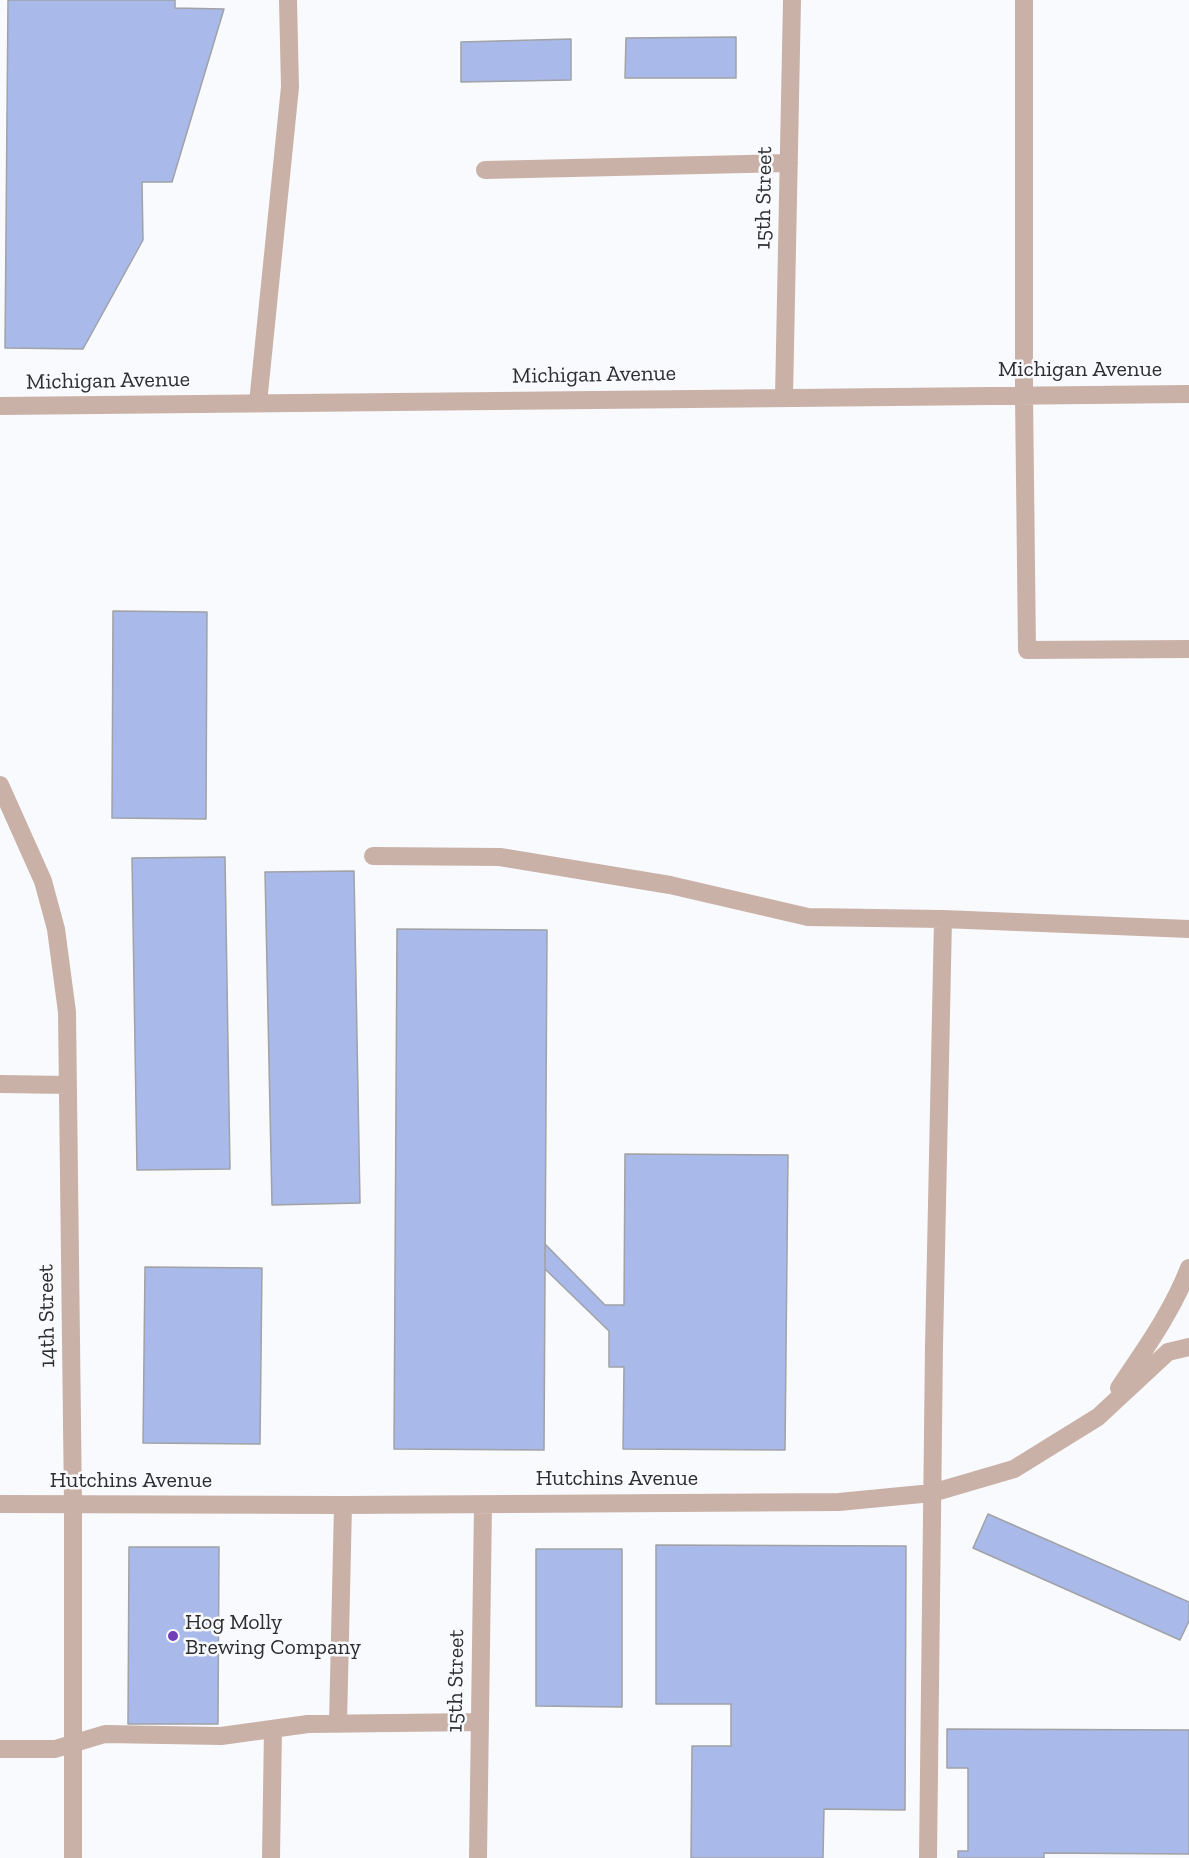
<!DOCTYPE html>
<html>
<head>
<meta charset="utf-8">
<style>
	body { margin:0 }
	canvas { display:block; background:#f8fafd }
</style>
</head>
<body>
<canvas width="1189" height="1858"></canvas>
<script>
const context = document.querySelector('canvas').getContext('2d');
context.lineJoin = 'round';
function fillPath(path, color) { context.fillStyle = color; context.fill(path, 'evenodd'); }
function stroke(path, color, width, dash) { context.strokeStyle = color; context.lineWidth = width; context.lineCap = dash ? 'butt' : 'round'; context.setLineDash(dash || []); context.stroke(path); }
function write(font, color, halo, rows, align = 'center') {
  context.font = font + ' "Zilla Slab",serif'; context.lineWidth = 5; context.setLineDash([]); context.textBaseline = 'middle'; context.strokeStyle = halo; context.fillStyle = color; for (const [text, x, y, turn = 0] of rows) {
    context.save(); context.translate(x, y); context.rotate((+turn || 0) * Math.PI / 180); context.textAlign = isNaN(turn) ? turn : align; if (halo) context.strokeText(text, 0, 0); context.fillText(text, 0, 0); context.restore();
  }
}
const building = new Path2D(`
	M8 0H175V8L224 9 172 182H142L143 240 83 349 5 348Z
	M736 37V78H625L626 38Z
	M571 39V80L461 82V42Z
	M113 611 207 612 206 819 112 818Z
	M225 857 230 1169 137 1170 132 858Z
	M354 871 360 1203 272 1205 265 872Z
	M397 929 547 930 544 1450 394 1449Z
	M625 1154 788 1155 785 1450 623 1449 624 1367H609V1331L545 1269V1244L605 1305H624Z
	M145 1267 262 1268 260 1444 143 1443Z
	M988 1514 1189 1602V1621L1180 1640 973 1548Z
	M656 1545 906 1546 905 1810 824 1809 823 1858H691L692 1746H731V1704H656Z
	M129 1547H219L218 1724H128Z
	M536 1549H622V1707L536 1706Z
	M947 1729 1189 1730V1854L1044 1853V1858H958V1851H968V1768H947Z`);
fillPath(building, '#a9b9e9');
stroke(building, '#a0a2a5', 1.5);
stroke(new Path2D(`
	M1024 0V395L1027 650 1189 649
	M485 170 789 163
	M784 397 792 0
	M258 403 290 87 288 0
	M0 406 1189 394
	M0 785 43 881 56 929 67 1012 73 1505V1858
	M373 856 500 857 670 885 808 917 943 919
	M0 1084 68 1085
	M1119 1388C1145 1349 1172 1312 1189 1268
	M0 1504 343 1505 839 1502 932 1493 1014 1469 1098 1417 1168 1352 1189 1347
	M338 1724 343 1505
	M0 1749H55L105 1734 221 1736 308 1724 480 1722
	M271 1858 273 1729
	M478 1858 483 1505
	M928 1858 934 1346 943 919 1189 929`), '#cab1a8', 18);
for (const [x, y, r, color] of [
	[173,1636,6,"#733fb6"]
]) { const dot = new Path2D(); dot.arc(x, y, r, 0, 2 * Math.PI); context.fillStyle = color; context.fill(dot); stroke(dot, '#f8fafd', 2); }
write('22px', '#2e2e30', '#f8fafd', [
	["15th Street",764,198,-89],
	["Michigan Avenue",1080,370],
	["Michigan Avenue",594,375,-1],
	["Michigan Avenue",108,381,-1],
	["14th Street",47,1316,-91],
	["Hutchins Avenue",617,1479],
	["Hutchins Avenue",131,1481],
	["15th Street",456,1681,-89]
]);
write('22px', '#2e2e30', '#f8fafd', [
	["Hog Molly",185,1623],
	["Brewing Company",185,1648]
], 'left');
</script>
</body>
</html>
